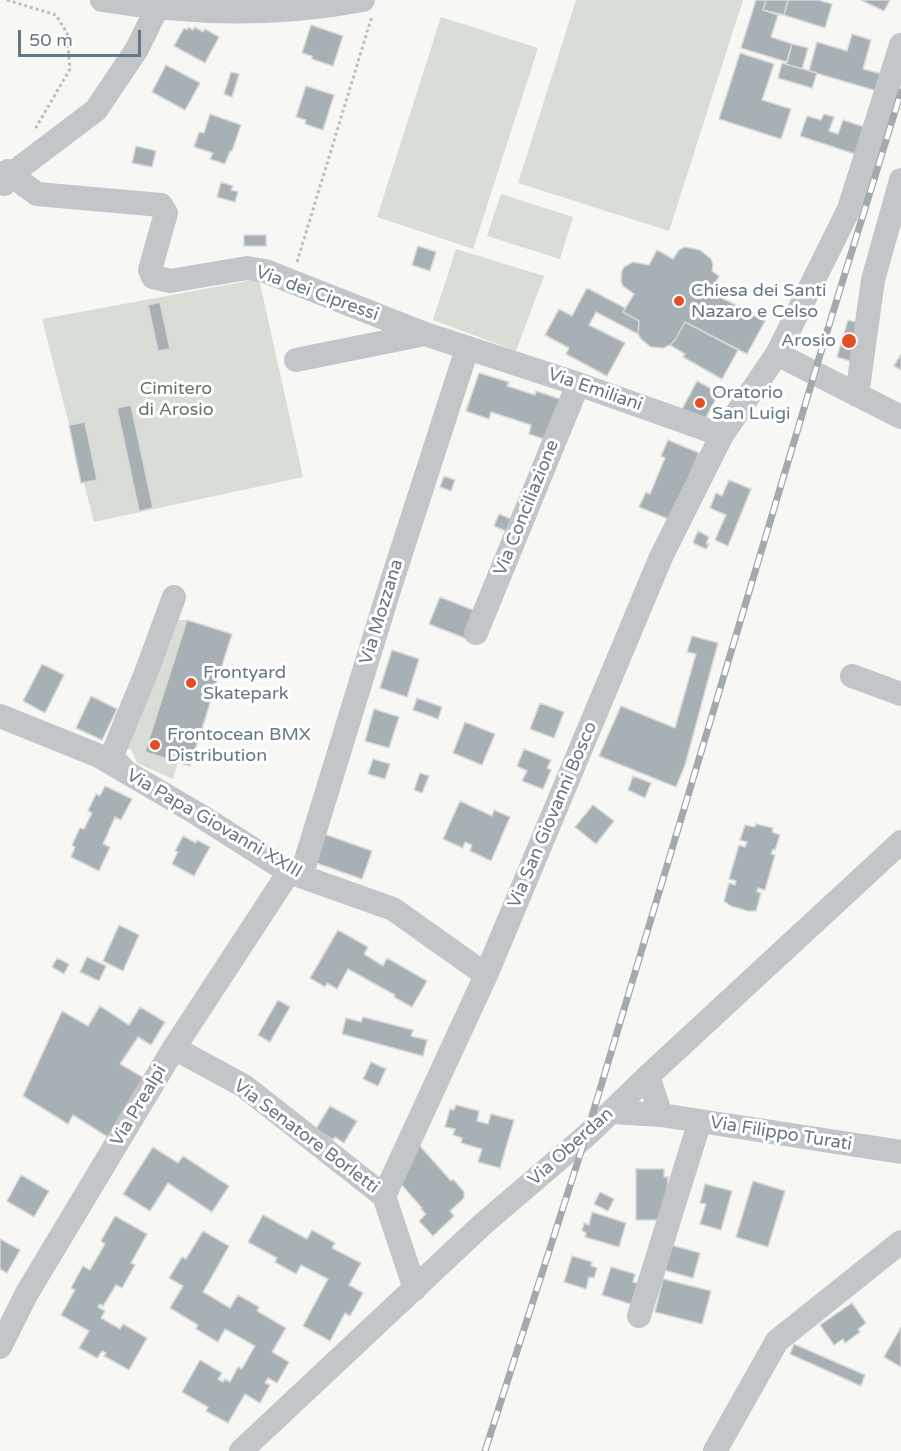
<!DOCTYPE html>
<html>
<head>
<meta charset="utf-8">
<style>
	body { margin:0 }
	#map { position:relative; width:901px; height:1451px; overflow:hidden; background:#f7f7f4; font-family:"Varela Round",sans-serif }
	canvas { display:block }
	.scale { position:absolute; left:18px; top:30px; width:123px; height:27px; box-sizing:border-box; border:3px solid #667885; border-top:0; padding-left:8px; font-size:18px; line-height:21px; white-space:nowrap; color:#667885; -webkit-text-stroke:4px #fff; paint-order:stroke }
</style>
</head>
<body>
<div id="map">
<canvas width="901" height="1451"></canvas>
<div class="scale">50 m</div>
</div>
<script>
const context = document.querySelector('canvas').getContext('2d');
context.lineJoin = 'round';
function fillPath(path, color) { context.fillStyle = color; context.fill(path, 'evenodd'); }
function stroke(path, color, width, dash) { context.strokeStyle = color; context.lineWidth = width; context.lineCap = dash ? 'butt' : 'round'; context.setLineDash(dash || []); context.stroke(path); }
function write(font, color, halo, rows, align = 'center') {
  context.font = font + ' "Varela Round",sans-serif'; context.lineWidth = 6; context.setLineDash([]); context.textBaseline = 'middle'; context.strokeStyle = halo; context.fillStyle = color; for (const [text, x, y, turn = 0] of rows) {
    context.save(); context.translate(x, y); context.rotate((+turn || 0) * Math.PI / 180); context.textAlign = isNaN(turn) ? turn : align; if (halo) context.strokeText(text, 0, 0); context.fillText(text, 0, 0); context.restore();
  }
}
fillPath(new Path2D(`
	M576 0H743L669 231 518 183Z
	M441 17 538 48 473 249 377 217Z
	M501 194 573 217 560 259 487 236Z
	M456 249 544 276 516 351 433 320Z
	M259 279 303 477 94 522 42 319Z
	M178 620H187L145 751 178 762 173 779 137 763 131 750 122 747Z`), '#d8ded5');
const building = new Path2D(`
	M756 0H766L763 10 778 15 771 37 792 44 787 62 741 48Z
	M766 0H788L784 15 763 10Z
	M788 0H818L832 4 825 28 784 15Z
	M861 0H890L884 11Z
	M311 25 343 36 333 66 312 59V56L302 53Z
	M188 27 193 30 195 27 203 32 205 29 219 37 205 63 174 46 184 28 187 30Z
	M852 34 871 40 863 69 882 74 877 91 809 71 817 42 847 51Z
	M792 44 808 48 802 69 786 64Z
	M740 53 774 64 762 100 791 109 781 139 719 119Z
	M782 63 817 73 812 88 778 78Z
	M166 65 200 83 185 110 152 92Z
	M231 72 239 74 232 97 224 94Z
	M306 86 334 95 323 130 305 124 306 120 296 117Z
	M210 114 241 125 232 151H230L225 164 210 159 213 153 194 147 199 132 204 133Z
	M824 114 834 117 829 131 838 134 843 120 867 128 858 155 800 136 807 116 821 120Z
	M136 146 156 151 152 167 132 163Z
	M221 182 233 186 231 190 238 192 235 202 217 197Z
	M244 235H266V246H244Z
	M418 246 436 252 430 271 412 265Z
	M685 247 700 250 711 259 713 265 712 271 719 276 711 292 765 321 747 354 685 322 675 340 670 345 663 348 651 347 641 339 638 334 639 321 623 312 634 294 623 286 621 281 622 271 624 267 633 262 649 265 657 250 673 259 679 250Z
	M587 288 625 308 623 312 639 321 638 334 596 312 589 325 625 343 607 376 566 354 569 348 545 335 559 309 572 316Z
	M160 302 170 349 158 351 148 305Z
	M848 320 862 324 850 361 837 357Z
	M685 322 738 350 722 379 683 357 685 354 670 345 675 340Z
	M901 354V370L894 366Z
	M479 373 509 382 507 386 535 395 536 391 563 400 550 441 529 434 531 425 491 412 489 419 466 411Z
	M697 381 719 393 702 425 680 413Z
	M131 405 153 508 139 511 117 408Z
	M85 422 97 480 81 483 69 425Z
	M668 440 699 453 671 520 639 507 646 492 650 494 665 458 661 456Z
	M444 476 455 480 451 491 440 487Z
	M729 480 751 489 728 546 715 540 726 515 710 508 716 493 722 496Z
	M499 514 511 519 506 531 494 526Z
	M698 531 709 537 706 544H709L706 549 693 543Z
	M440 597 478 612 467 639 429 624Z
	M187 620 232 634 190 766 145 752Z
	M692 636 718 643 685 765 676 787 599 756 621 706 675 728 696 654 687 652Z
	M392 650 419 659 407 697 380 688Z
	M42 664 64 675 45 713 23 701Z
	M91 696 117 709 102 740 76 728Z
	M417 698 442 707 438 719 413 710Z
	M540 703 564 712 554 738 530 729Z
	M374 709 399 717 389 748 365 741Z
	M465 722 495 734 482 765 453 753Z
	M524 749 551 760 547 768 551 770 543 789 522 781 527 771 517 766Z
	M373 759 390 764 385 779 368 774Z
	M420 773 429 776 422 793 414 790Z
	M633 776 651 783 645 798 628 790Z
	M105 786 132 799 121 820 115 817 103 844 110 847 99 871 71 857 75 847 72 845 80 828 84 829 92 813 88 811 96 794 100 796Z
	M460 801 492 816 494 810 510 817 491 861 470 851 472 845 465 842 463 848 443 839Z
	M593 805 614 821 596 844 575 827Z
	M756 824 773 828 772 832 780 835 775 850 773 849 771 854 775 855 765 890 758 888 757 892 761 893 756 911H748L731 906 724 901 729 883 735 885 736 881 729 879 739 845 745 847 747 842 740 840 745 825 755 827Z
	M321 833 372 851 362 879 311 861Z
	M183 836 196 843 197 840 210 847 194 876 172 864 178 852 175 851Z
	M119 925 139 935 123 971 103 961Z
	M338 930 368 947 364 954 383 966 387 958 427 981 412 1007 394 997 395 995 348 969 337 989 327 983 325 987 310 978Z
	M87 957 106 966 99 981 80 972Z
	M57 958 69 964 64 974 52 967Z
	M278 1000 290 1007 270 1042 258 1035Z
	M100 1006 129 1025 140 1007 165 1022 151 1045 138 1037 120 1064 144 1078 108 1137 73 1115 68 1124 23 1096 62 1011 88 1026Z
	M363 1017 413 1030 411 1036 427 1040 423 1056 342 1034 346 1018 361 1022Z
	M371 1062 386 1069 378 1086 363 1079Z
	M456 1105 479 1111 477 1121 488 1124 491 1114 514 1120 500 1168 478 1162 482 1149 461 1143 462 1138 453 1135 455 1129 445 1127 450 1109 454 1110Z
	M330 1106 357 1121 344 1143 335 1137 333 1140 316 1129Z
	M419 1145 451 1181 453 1179 464 1192V1198L450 1211 454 1216 433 1236 419 1221 426 1214 421 1209 422 1208 401 1184Z
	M153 1147 178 1163 183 1156 229 1186 212 1212 168 1183 150 1211 123 1194Z
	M636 1169H664V1177H668L667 1199 661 1220H636Z
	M21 1175 49 1191 34 1217 7 1201Z
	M753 1181 785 1191 768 1247 736 1237Z
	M705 1184 732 1191 721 1230 700 1224 706 1204 700 1203Z
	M600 1192 614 1199 608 1211 594 1204Z
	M592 1212 626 1223 619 1247 585 1237 586 1233 582 1231 584 1223 589 1225Z
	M263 1215 307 1239 312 1230 335 1243 332 1248 361 1263 349 1285 363 1293 350 1316 345 1313 330 1341 303 1326 328 1279 301 1265 296 1274 275 1262 277 1258 248 1242Z
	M115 1216 147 1234 131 1263 135 1265 122 1288 116 1285 103 1306 100 1304 98 1307 105 1311 101 1318 120 1329 123 1324 147 1338 129 1370 104 1356 106 1353 102 1351 97 1358 79 1348 89 1331 61 1315 75 1290 71 1288 83 1266 90 1270 105 1244 101 1241Z
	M203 1231 229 1246 203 1292 230 1308 238 1295 259 1307 257 1311 286 1328 272 1352 289 1362 277 1383 268 1378 265 1383 270 1385 260 1403 245 1394 228 1423 206 1411 208 1407 182 1392 200 1360 222 1373 218 1379 223 1382 225 1379 230 1382 238 1367 242 1369 255 1346 225 1329 218 1342 196 1329 198 1325 170 1308 183 1286 169 1278 182 1257 186 1259Z
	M0 1239 20 1250 7 1273 0 1269Z
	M671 1245 700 1253 693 1278 664 1270Z
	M572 1256 592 1262 591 1266 597 1268 594 1278 589 1277 586 1289 564 1282Z
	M611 1267 635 1274 633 1282 641 1284 634 1305 602 1295Z
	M663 1279 711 1291 702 1324 655 1312Z
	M852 1303 866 1323 858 1329 860 1332 845 1343 843 1339 834 1345 820 1325Z
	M901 1327V1367L884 1357Z
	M794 1344 865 1375 861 1386 790 1354Z`);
fillPath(building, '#a7b0b5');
stroke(building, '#d8d8d6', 1.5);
stroke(new Path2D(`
	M7 0 56 15 67 33 70 69 34 131
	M297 262 372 16`), '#bcbfc1', 3, [3, 3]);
stroke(new Path2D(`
	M102 0C187 14 278 16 363 0
	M0 175 8 171 14 172 22 183 37 194 161 205 166 213 150 270 153 277 170 281 247 268 265 271 425 334 578 384 722 435
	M4 184 14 172 96 110 137 49 157 8
	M777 354 901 417
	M296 360 425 334
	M857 395 873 280 901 180
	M476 633 578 384
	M852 676 901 694
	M0 716 97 755 196 813 289 872 393 909 486 975
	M125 771 115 760 113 753 146 673 174 597
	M301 876 389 590 467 349
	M174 1048 244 1086 384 1196 415 1289
	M612 1112 661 1115 648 1076
	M661 1115 901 1152
	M384 1196 486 975 661 557 722 435 777 354 849 209 901 45
	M639 1316 700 1121
	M0 1347 27 1293 174 1048 289 872
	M241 1451 483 1224 586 1136 648 1076 901 842
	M715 1451 777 1341 901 1242`), '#c2c6c9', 24);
const rail = new Path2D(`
	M485 1451 586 1136 826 335 901 92`);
stroke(rail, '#a3aaaf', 7);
stroke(rail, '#fff', 4.5, [14]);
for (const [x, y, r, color] of [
	[679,301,6,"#e44e26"],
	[849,341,8,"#e44e26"],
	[700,403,6,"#e44e26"],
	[191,683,6,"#e44e26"],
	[155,745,6,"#e44e26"]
]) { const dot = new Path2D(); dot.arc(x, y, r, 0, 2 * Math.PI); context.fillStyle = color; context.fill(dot); stroke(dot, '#fff', 2); }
write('18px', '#667885', '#fff', [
	["Chiesa dei Santi",691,291],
	["Nazaro e Celso",691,312],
	["Arosio",836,341,"right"],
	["Oratorio",712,393],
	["San Luigi",712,414],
	["Frontyard",203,673],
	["Skatepark",203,694],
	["Frontocean BMX",167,735],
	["Distribution",167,756]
], 'left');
write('18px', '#667885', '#fff', [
	["Via dei Cipressi",317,294,20],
	["Via Emiliani",595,390,19],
	["Via Conciliazione",527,508,-68],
	["Via Mozzana",382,612,-73],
	["Via San Giovanni Bosco",553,815,-67],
	["Via Papa Giovanni XXIII",214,824,30],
	["Via Prealpi",139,1106,-59],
	["Via Filippo Turati",781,1134,9],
	["Via Senatore Borletti",306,1137,37],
	["Via Oberdan",571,1147,-42]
]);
write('18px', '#667761', '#fff', [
	["Cimitero",176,389],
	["di Arosio",176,410]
]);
</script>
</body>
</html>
